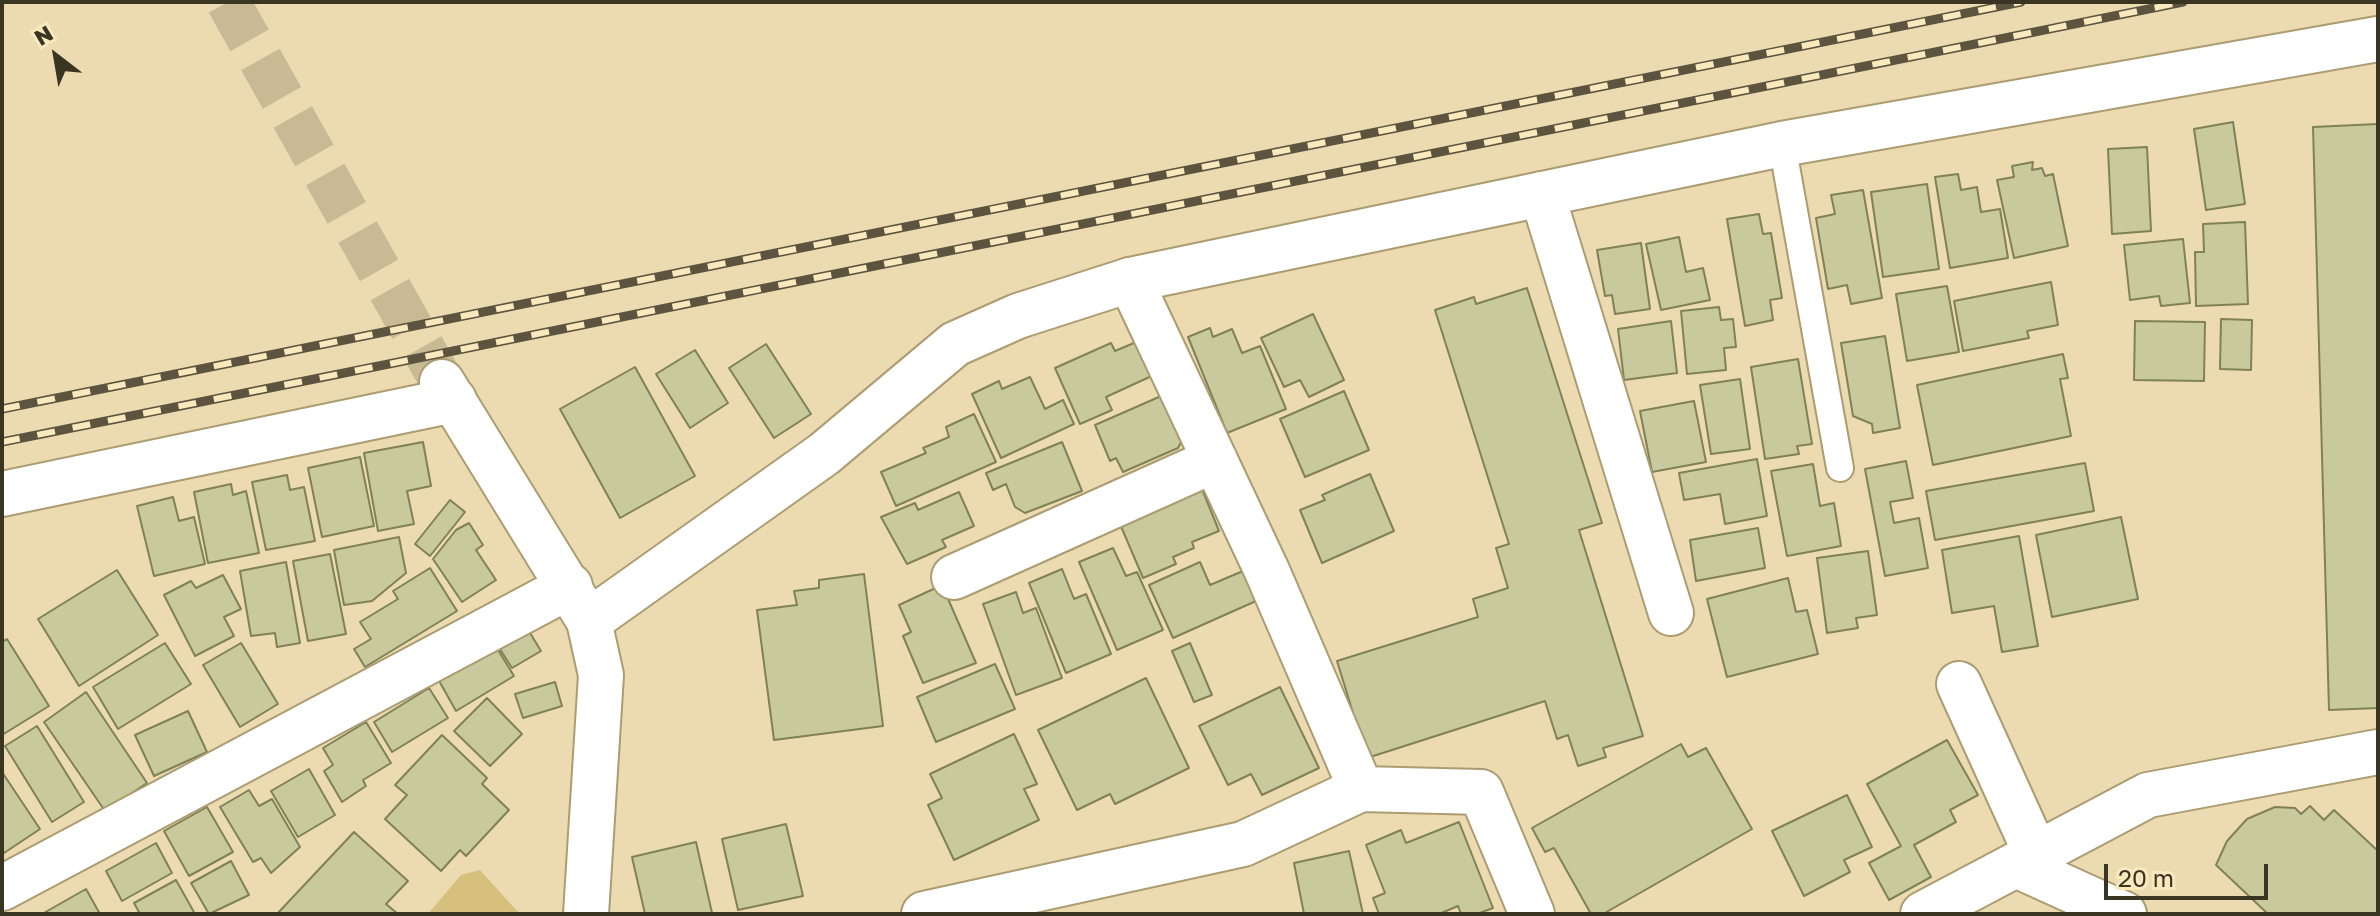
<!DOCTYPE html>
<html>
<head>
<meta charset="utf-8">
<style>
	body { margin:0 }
	#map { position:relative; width:2380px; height:916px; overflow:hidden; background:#ecdbb0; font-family:"Golos Text",sans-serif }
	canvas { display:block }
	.frame { position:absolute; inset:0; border:4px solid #3a3423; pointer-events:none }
	.north { position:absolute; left:16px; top:16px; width:80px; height:80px; -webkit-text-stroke:6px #f9e9bc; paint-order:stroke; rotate:329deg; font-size:22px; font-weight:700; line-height:32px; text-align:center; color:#3a3423 }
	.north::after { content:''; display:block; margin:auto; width:28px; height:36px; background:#3a3423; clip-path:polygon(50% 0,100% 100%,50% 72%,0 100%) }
	.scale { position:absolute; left:2104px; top:864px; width:164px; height:36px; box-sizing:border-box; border:4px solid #3a3423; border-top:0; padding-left:10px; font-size:24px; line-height:28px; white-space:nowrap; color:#3a3423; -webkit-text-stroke:6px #f9e9bc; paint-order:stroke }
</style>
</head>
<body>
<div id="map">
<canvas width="2380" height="916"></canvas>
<div class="frame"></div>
<div class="north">N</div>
<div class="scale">20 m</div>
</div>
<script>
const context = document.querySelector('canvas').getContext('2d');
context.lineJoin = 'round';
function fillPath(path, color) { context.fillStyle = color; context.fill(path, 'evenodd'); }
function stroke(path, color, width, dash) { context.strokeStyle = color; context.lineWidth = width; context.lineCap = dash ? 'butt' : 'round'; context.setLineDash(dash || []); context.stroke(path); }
fillPath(new Path2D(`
	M480 870 517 911 524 914H428L461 875Z`), '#d7bf7d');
const building = new Path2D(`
	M2233 122 2245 204 2206 210 2194 129Z
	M2378 124V708L2329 710 2313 127Z
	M2147 147 2151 231 2112 234 2108 149Z
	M2033 162 2032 170 2042 168 2045 176 2053 174 2068 246 2014 258 1997 180 2014 177 2012 166Z
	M1958 174 1961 190 1977 187 1981 212 2000 209 2008 258 1950 268 1935 177Z
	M1927 184 1939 269 1883 277 1871 192Z
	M1863 190 1882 298 1851 304 1847 285 1828 289 1816 218 1835 214 1831 195Z
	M1759 214 1763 234 1771 233 1782 298 1770 300 1773 320 1745 326 1727 219Z
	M2245 222 2248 304 2196 306 2195 252H2204L2203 224Z
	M1679 237 1686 272 1703 268 1710 300 1661 310 1646 244Z
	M2183 239 2190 303 2161 306 2159 296 2130 300 2124 245Z
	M1641 243 1650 309 1615 314 1612 295 1605 296 1597 250Z
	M2051 282 2058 325 2027 331 2029 338 1963 351 1954 301Z
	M1947 286 1959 352 1907 361 1896 294Z
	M1527 288 1602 523 1579 530 1643 736 1603 748 1606 757 1578 766 1568 735 1557 739 1545 701 1367 758 1337 661 1478 617 1473 599 1508 588 1496 548 1509 544 1435 310 1474 297 1476 304Z
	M1719 307 1721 320 1733 319 1736 347 1724 348 1726 370 1687 374 1681 311Z
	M1313 314 1344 380 1309 397 1300 380 1284 387 1261 338Z
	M2221 319 2252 320 2251 370 2220 369Z
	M1671 321 1677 373 1624 380 1618 329Z
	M2135 321 2205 322 2204 381 2134 380Z
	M1210 328 1213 337 1232 329 1242 353 1260 346 1286 409 1227 433 1188 337Z
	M1885 336 1900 428 1873 433 1872 424 1853 416 1841 343Z
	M1141 340 1156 374 1106 397 1112 410 1080 424 1055 368 1111 343 1115 351Z
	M766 344 811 414 774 438 729 368Z
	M695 350 728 403 690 428 656 374Z
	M2063 354 2068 378 2060 379 2071 436 1933 465 1917 385Z
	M1798 359 1812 444 1797 446 1799 454 1765 459 1751 367Z
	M635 367 695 476 620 518 560 409Z
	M1030 377 1045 409 1063 400 1074 424 1001 458 972 394 999 381 1002 389Z
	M1740 379 1750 449 1711 454 1700 385Z
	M1344 391 1369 450 1305 477 1280 419Z
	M1168 393 1186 433 1178 448 1123 472 1116 458 1110 461 1095 425Z
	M1694 401 1706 462 1652 472 1640 411Z
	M974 414 996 462 896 506 881 472 926 453 923 448 949 437 946 427Z
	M423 442 431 486 407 491 414 524 378 531 364 453Z
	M1062 442 1082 491 1025 513 1015 507 1006 484 993 490 986 473Z
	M360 457 374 526 322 537 308 468Z
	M1757 459 1767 516 1725 524 1720 494 1684 500 1679 473Z
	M1906 461 1913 498 1890 502 1894 523 1919 518 1928 568 1885 576 1865 469Z
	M2085 463 2094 511 1935 540 1926 491Z
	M1813 464 1820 506 1834 503 1841 546 1787 556 1771 471Z
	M1370 474 1394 531 1322 563 1300 510 1325 500 1322 495Z
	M287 475 290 490 304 487 315 541 266 550 252 482Z
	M231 484 233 495 246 491 259 553 208 563 194 492Z
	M1202 489 1219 531 1192 542 1194 548 1173 557 1176 564 1143 578 1120 524Z
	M959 492 974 526 942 540 946 547 907 564 881 517 915 503 918 510Z
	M173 497 179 521 194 517 205 564 154 576 137 506Z
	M450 500 465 512 430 556 415 544Z
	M2121 517 2138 599 2052 617 2036 535Z
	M469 523 483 545 476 550 496 580 462 602 433 559 456 530Z
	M1758 528 1765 568 1696 581 1690 540Z
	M2019 536 2038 646 2002 652 1994 606 1952 613 1942 550Z
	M399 537 406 573 372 601 344 605 334 550Z
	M1113 548 1126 576 1137 572 1163 630 1117 650 1079 562Z
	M1868 551 1877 615 1856 618 1858 628 1827 633 1817 558Z
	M330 554 346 634 308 641 293 561Z
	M286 562 300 643 277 647 275 633 251 636 240 571Z
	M1200 562 1210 585 1243 571 1256 601 1173 638 1149 585Z
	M430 568 457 611 365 667 354 649 371 639 360 622 398 599 393 591Z
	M1062 569 1074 599 1086 594 1111 654 1066 673 1029 583Z
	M117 570 158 635 79 686 38 619Z
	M864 574 883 726 774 740 757 610 797 605 794 591 819 588V580Z
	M223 575 241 609 224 617 234 636 195 656 164 595 191 581 196 588Z
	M1788 578 1796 612 1807 610 1818 654 1727 677 1707 599Z
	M942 585 976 663 923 683 903 636 911 632 899 605Z
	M1016 592 1023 613 1036 608 1062 678 1016 695 983 604Z
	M527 628 541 651 512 668 498 646Z
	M7 639 49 706 2 735V642Z
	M165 643 191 684 118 729 93 687Z
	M241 643 278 704 240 727 203 665Z
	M1190 643 1212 695 1194 702 1172 651Z
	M495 645 514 676 456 711 438 679Z
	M995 664 1015 709 936 742 917 697Z
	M1146 678 1189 768 1115 804 1110 794 1077 810 1038 730Z
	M555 682 562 706 523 718 515 694Z
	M1280 687 1319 768 1262 795 1251 774 1228 785 1199 726Z
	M429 688 448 718 392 752 374 722Z
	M86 692 147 783 105 811 44 722Z
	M487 698 522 734 490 766 454 731Z
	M188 711 207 752 154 776 135 735Z
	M366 722 391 763 363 780 366 786 342 802 324 771 333 765 323 748Z
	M37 726 84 802 52 822 5 746Z
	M1014 734 1037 784 1024 789 1039 820 954 860 928 805 942 798 930 774Z
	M442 735 487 778 482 784 509 810 466 856 460 850 441 871 385 819 407 795 395 785Z
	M1947 740 1978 795 1950 810 1956 822 1914 845 1931 877 1889 900 1869 863 1901 846 1867 784Z
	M1681 744 1688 757 1706 748 1752 829 1603 914H1591L1554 848 1545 852 1532 828Z
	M309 769 335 815 298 837 271 791Z
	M2 772 40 829 4 853 2 849Z
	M249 790 259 806 272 799 300 847 271 873 261 858 253 862 220 807Z
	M1847 795 1872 847 1844 860 1850 872 1804 896 1772 831Z
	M2310 806 2324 820 2334 810 2378 851V914H2268L2216 865 2227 841 2247 819 2275 807 2295 808 2301 814Z
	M207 807 233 852 189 876 164 831Z
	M1459 822 1493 908 1477 914H1461L1458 906 1439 914H1379L1373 898 1385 893 1366 845 1401 830 1406 843Z
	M786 824 803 896 738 910 722 839Z
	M354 832 408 881 386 904 398 914H277Z
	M696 842 712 913 645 914 632 857Z
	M156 843 172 873 122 901 106 871Z
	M1349 851 1363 914H1304L1294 863Z
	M231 861 249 895 209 914 191 883Z
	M176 880 195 914H140L134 903Z
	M86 889 100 914H42Z`);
fillPath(building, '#c8ca9e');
stroke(building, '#808157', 2);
stroke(new Path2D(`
	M228 2 442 382`), '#c8ba94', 44, [44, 22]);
const lane = new Path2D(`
	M1782 144 1840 468`);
const street = new Path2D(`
	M1542 194 1671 613
	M1130 280 1267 571 1361 789
	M2 494 454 400
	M954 577 1215 460
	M1959 684 2037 856
	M2018 866 2124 914
	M2 888 570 586
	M586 914 601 675 589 621
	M924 914 1243 844 1361 789 1481 792 1532 914
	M1923 914 2148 795 2378 752`);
const secondary = new Path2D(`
	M442 382 589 621 824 454 955 344 1018 316 1130 280 1782 144 2378 39`);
stroke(lane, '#ab9c72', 30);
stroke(street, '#ab9c72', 48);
stroke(secondary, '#ab9c72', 48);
stroke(lane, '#fff', 26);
stroke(street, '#fff', 44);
stroke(secondary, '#fff', 44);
const rail = new Path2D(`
	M2 409 2021 2
	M2 442 2183 2`);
stroke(rail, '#5c543e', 9);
stroke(rail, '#f9e9bc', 6, [18]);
</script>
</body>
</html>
